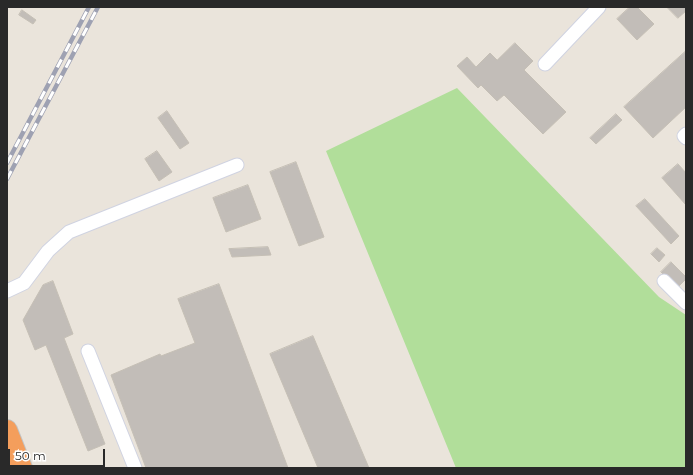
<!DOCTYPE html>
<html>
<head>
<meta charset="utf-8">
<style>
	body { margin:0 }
	#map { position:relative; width:693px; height:475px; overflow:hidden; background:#eae4db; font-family:Montserrat,sans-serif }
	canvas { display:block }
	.frame { position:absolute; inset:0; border:8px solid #292929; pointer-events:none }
	.scale { position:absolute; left:8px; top:449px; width:97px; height:18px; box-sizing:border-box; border:2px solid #292929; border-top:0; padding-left:5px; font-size:12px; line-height:14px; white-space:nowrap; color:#292929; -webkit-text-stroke:3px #fff; paint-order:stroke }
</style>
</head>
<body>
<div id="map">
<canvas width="693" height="475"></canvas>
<div class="frame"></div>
<div class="scale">50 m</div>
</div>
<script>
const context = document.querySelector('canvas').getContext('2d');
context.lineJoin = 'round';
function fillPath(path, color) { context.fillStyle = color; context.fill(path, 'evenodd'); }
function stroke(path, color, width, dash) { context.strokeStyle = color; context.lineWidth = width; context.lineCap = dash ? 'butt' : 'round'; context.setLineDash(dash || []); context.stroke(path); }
fillPath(new Path2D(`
	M457 88 659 297 686 315V468H456L326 151Z`), '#b1de9a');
const building = new Path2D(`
	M630 7H637L654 24 637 40 617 19Z
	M667 7H686V11L678 18Z
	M22 10 36 20 33 24 19 15Z
	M515 43 533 61 524 70 566 112 543 134 504 95 497 101 481 85 478 88 457 66 467 57 476 67 490 53 497 60Z
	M686 51V107L653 138 624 107Z
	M167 111 189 143 180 149 158 118Z
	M616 114 622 120 596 144 590 138Z
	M157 151 172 172 159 181 145 159Z
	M296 162 324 237 299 246 270 172Z
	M678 164 686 173V205L662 178Z
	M248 185 261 219 226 232 213 198Z
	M645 199 679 236 671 244 636 206Z
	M268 247 271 255 232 257 229 249Z
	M657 248 665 255 659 262 651 254Z
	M671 262 686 277V279L677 288 661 272Z
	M53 281 73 334 64 338 105 444 88 451 46 345 35 350 23 320 43 285Z
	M219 284 288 468H146L111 375 160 354 161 356 195 343 178 299Z
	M313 336 369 468H318L270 354Z`);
fillPath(building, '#c2bdb8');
stroke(building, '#c5bfb5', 1);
const minor = new Path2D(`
	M545 64 599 7
	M686 134 684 136 686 138
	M664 281 686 303
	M7 291 24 283 48 251 69 232 237 165
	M88 351 135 468`);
const highway = new Path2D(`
	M7 430 22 468`);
stroke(minor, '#d0d3e1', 15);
stroke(highway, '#c3c3c3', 22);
stroke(minor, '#fff', 13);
stroke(highway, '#f49e5c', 20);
const rail = new Path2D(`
	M7 163 89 7
	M7 179 98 7`);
stroke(rail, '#9ea1b2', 4.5);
stroke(rail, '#fff', 3, [9]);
</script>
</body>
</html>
